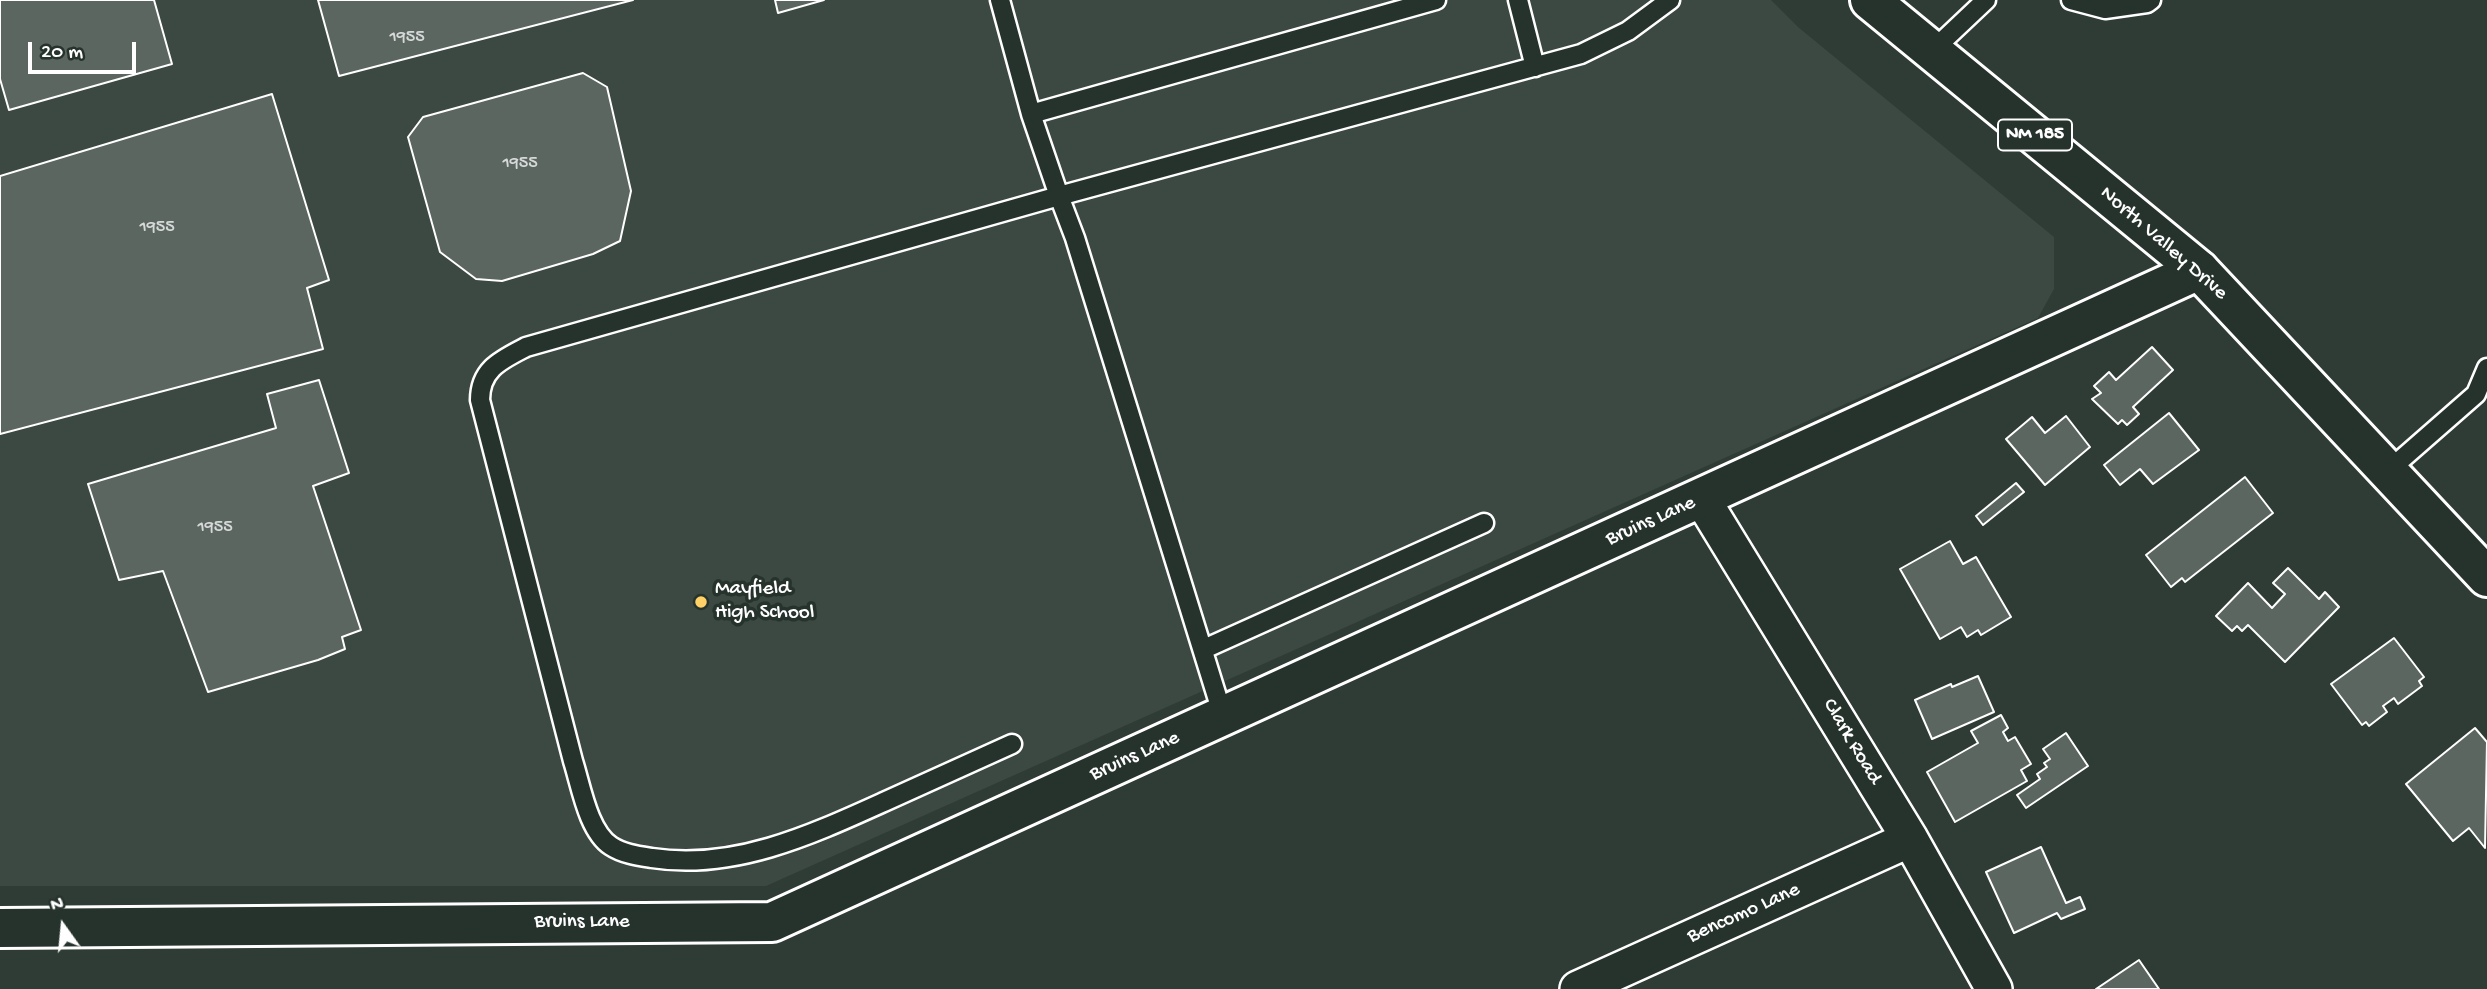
<!DOCTYPE html>
<html>
<head>
<meta charset="utf-8">
<style>
	body { margin:0 }
	#map { position:relative; width:2487px; height:989px; overflow:hidden; background:#2f3b35; font-family:"Gochi Hand",sans-serif }
	canvas { display:block }
	.north { position:absolute; left:28px; top:891px; width:70px; height:70px; -webkit-text-stroke:5px #26332d; paint-order:stroke; rotate:345deg; font-size:19px; font-weight:700; line-height:28px; text-align:center; color:#fff }
	.north::after { content:''; display:block; margin:auto; width:24px; height:32px; background:#fff; clip-path:polygon(50% 0,100% 100%,50% 72%,0 100%) }
	.scale { position:absolute; left:28px; top:42px; width:108px; height:32px; box-sizing:border-box; border:4px solid #fff; border-top:0; padding-left:9px; font-size:21px; line-height:24px; white-space:nowrap; color:#fff; -webkit-text-stroke:5px #26332d; paint-order:stroke }
</style>
</head>
<body>
<div id="map">
<canvas width="2487" height="989"></canvas>
<div class="north">N</div>
<div class="scale">20 m</div>
</div>
<script>
const context = document.querySelector('canvas').getContext('2d');
context.lineJoin = 'round';
function fillPath(path, color) { context.fillStyle = color; context.fill(path, 'evenodd'); }
function stroke(path, color, width, dash) { context.strokeStyle = color; context.lineWidth = width; context.lineCap = dash ? 'butt' : 'round'; context.setLineDash(dash || []); context.stroke(path); }
function write(font, color, halo, rows, align = 'center') {
  context.font = font + ' "Gochi Hand",sans-serif'; context.lineWidth = 7; context.setLineDash([]); context.textBaseline = 'middle'; context.strokeStyle = halo; context.fillStyle = color; for (const [text, x, y, turn = 0] of rows) {
    context.save(); context.translate(x, y); context.rotate((+turn || 0) * Math.PI / 180); context.textAlign = isNaN(turn) ? turn : align; if (halo) context.strokeText(text, 0, 0); context.fillText(text, 0, 0); context.restore();
  }
}
fillPath(new Path2D(`
	M0 0H1771L1798 27 2054 237V289L2038 318 766 886H0Z`), '#3c4842');
const building = new Path2D(`
	M0 0H154L172 64 9 110 0 79Z
	M318 0H633L339 76Z
	M775 0H824L778 13Z
	M583 73 607 87 631 191 620 241 593 254 502 281 476 279 440 252 408 137 423 117Z
	M272 94 329 280 307 288 323 349 0 434V176Z
	M2152 347 2173 370 2133 407 2139 414 2127 425 2122 420 2118 424 2092 399 2101 393 2094 386 2109 372 2116 380Z
	M319 380 349 473 313 486 361 630 342 637 345 649 318 660 208 692 163 571 119 580 88 484 276 428 267 394Z
	M2169 413 2199 450 2153 484 2140 469 2120 485 2104 465Z
	M2066 416 2090 447 2045 485 2006 439 2032 417 2045 433Z
	M2245 477 2273 513 2185 582 2182 578 2171 587 2146 555Z
	M2016 483 2024 492 1983 525 1976 516Z
	M1950 541 1963 564 1976 557 2011 617 1981 635 1978 630 1967 637 1961 627 1940 639 1900 569Z
	M2288 568 2319 599 2325 592 2339 607 2285 662 2248 625 2242 631 2237 626 2232 631 2216 616 2248 583 2272 608 2285 594 2273 583Z
	M2394 638 2424 677 2419 681 2422 686 2398 704 2394 698 2383 706 2387 712 2369 726 2366 722 2362 725 2331 684Z
	M1978 676 1994 712 1932 739 1915 700 1951 684 1952 687Z
	M2001 715 2008 728 2003 732 2008 741 2015 737 2031 764 2021 770 2027 781 1955 822 1927 772 1978 743 1971 731Z
	M2475 728 2487 742 2485 848 2469 828 2453 841 2406 784Z
	M2066 733 2088 766 2026 808 2017 795 2040 779 2037 774 2047 767 2044 763 2050 759 2043 749Z
	M2041 847 2066 903 2080 897 2085 909 2061 919 2057 913 2014 933 1986 872Z
	M2139 960 2159 989H2096Z`);
fillPath(building, '#5b6661');
stroke(building, '#fff', 2);
const lane = new Path2D(`
	M1000 0 1031 114 1436 0
	M1518 0 1535 67
	M2071 0 2105 9 2147 3 2151 0
	M1932 51 1986 0
	M2388 471 2476 394 2487 368
	M1204 649 1484 523
	M1223 716 1075 238 1059 196 1581 54 1628 31 1670 0
	M1012 744C970 763 928 782 886 801 813 834 734 871 652 858 639 856 623 854 611 846 588 831 581 786 573 761L480 400C480 369 501 360 526 347L1059 196 1031 114`);
const street = new Path2D(`
	M1702 499 1910 839 1994 989
	M1578 989 1910 839`);
const secondary = new Path2D(`
	M0 928 772 922 2199 270`);
const primary = new Path2D(`
	M1870 0 2199 270 2487 577`);
stroke(lane, '#fff', 23);
stroke(street, '#fff', 40);
stroke(secondary, '#fff', 44);
stroke(primary, '#fff', 44);
stroke(lane, '#26332d', 18);
stroke(street, '#26332d', 35);
stroke(secondary, '#26332d', 38);
stroke(primary, '#26332d', 38);
for (const [x, y, r, color] of [
	[701,602,7,"#ffd166"]
]) { const dot = new Path2D(); dot.arc(x, y, r, 0, 2 * Math.PI); context.fillStyle = color; context.fill(dot); stroke(dot, '#26332d', 2.5); }
write('18px', '#d6d9d8', null, [
	["1955",407,38],
	["1955",520,164],
	["1955",157,228],
	["1955",215,528]
]);
for (const [x, y, w] of [
	[2035,135,74]
]) { const box = new Path2D(); box.roundRect(x - w / 2, y - 15.5, w, 31, 5); context.fillStyle = '#26332d'; context.fill(box); stroke(box, '#fff', 2); }
write('bold 19px', '#fff', null, [
	["NM 185",2035,135]
]);
write('21px', '#fff', '#26332d', [
	["North Valley Drive",2163,244,41],
	["Bruins Lane",1651,522,-24],
	["Clark Road",1851,742,59],
	["Bruins Lane",1135,757,-24],
	["Bencomo Lane",1744,914,-24],
	["Bruins Lane",582,923]
]);
write('21px', '#fff', '#26332d', [
	["Mayfield",715,590],
	["High School",715,614]
], 'left');
</script>
</body>
</html>
